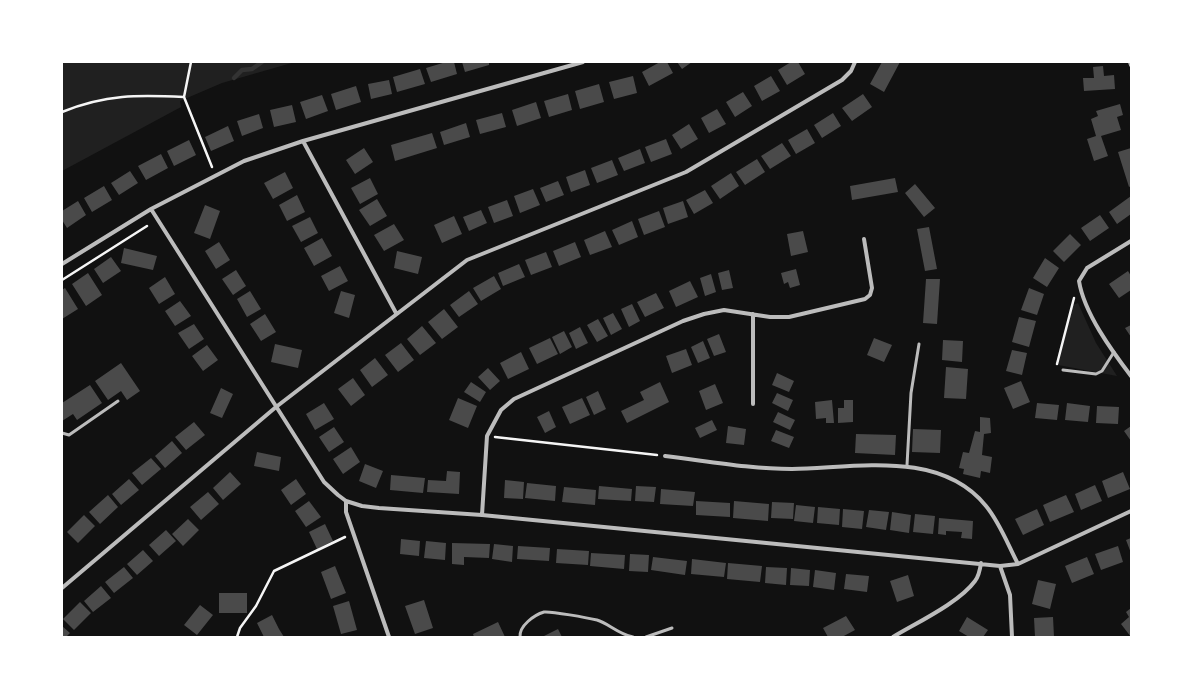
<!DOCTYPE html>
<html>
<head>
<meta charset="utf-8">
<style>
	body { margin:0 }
	#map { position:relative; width:1193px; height:699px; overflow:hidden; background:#111; font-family:"Asap Condensed",sans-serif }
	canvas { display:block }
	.frame { position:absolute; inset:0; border:63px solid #fff; pointer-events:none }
</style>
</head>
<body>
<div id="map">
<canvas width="1193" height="699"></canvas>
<div class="frame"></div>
</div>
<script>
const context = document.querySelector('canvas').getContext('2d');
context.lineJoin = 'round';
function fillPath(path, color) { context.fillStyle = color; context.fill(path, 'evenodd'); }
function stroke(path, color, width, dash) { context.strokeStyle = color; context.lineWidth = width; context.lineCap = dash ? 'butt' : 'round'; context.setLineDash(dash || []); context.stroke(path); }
fillPath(new Path2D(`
	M62 62H295L222 83 180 101 181 107 62 171Z
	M1078 303 1096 343 1117 376 1058 365 1073 305Z`), '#202020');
stroke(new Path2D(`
	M234 78 242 70 252 69 262 62`), '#333', 4.5);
fillPath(new Path2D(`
	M446 62H454L457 74 431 82 426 68Z
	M462 62H489V65L465 72Z
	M660 62H667L673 73 649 86 642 72Z
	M677 62H692L682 69Z
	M791 62H798L805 74 787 85 778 70Z
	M882 62H900L884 92 870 84Z
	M1103 66 1104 76 1114 75 1115 89 1084 91 1083 78H1094L1093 67Z
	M420 69 425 84 397 92 393 77Z
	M633 76 637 93 614 99 609 82Z
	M771 76 780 91 762 101 754 86Z
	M389 80 392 94 371 99 368 84Z
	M599 84 604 102 580 109 575 91Z
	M356 86 361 102 336 110 331 94Z
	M743 92 752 106 735 117 726 102Z
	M568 94 572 110 549 117 544 101Z
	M863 94 872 107 852 121 842 108Z
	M322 95 328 111 306 119 300 102Z
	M536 102 541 118 517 126 512 110Z
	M1120 104 1123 115 1117 117 1121 130 1101 136 1108 156 1094 161 1087 139 1096 136 1091 119 1098 116 1096 111Z
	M292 105 296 122 274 127 270 110Z
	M717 109 726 124 709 133 701 118Z
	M502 113 506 127 480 134 476 120Z
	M833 113 841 126 822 138 814 125Z
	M259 114 263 128 242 136 237 121Z
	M466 123 470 137 444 145 440 132Z
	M689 124 698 139 681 149 672 135Z
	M228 126 234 141 211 151 205 137Z
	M807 129 815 143 796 154 788 140Z
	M432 133 437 148 395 161 391 145Z
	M666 139 672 154 651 162 645 147Z
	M189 140 196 155 174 166 167 151Z
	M782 143 791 156 770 169 761 156Z
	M364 148 373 162 355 174 346 160Z
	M1131 148V186L1129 187 1118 152Z
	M640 149 645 163 624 171 618 158Z
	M161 154 168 168 146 180 138 166Z
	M757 159 765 172 745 185 736 172Z
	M612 160 618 175 597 183 591 168Z
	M585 170 590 185 571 192 566 177Z
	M130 171 138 183 119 195 111 183Z
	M285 172 293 188 273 199 264 183Z
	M731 173 739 186 720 199 711 186Z
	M370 178 378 194 360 204 351 188Z
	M895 178 898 192 852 200 850 186Z
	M558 181 564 195 546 202 540 188Z
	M915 184 935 208 924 217 905 193Z
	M104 186 112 200 92 212 84 198Z
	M533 189 540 205 520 213 514 196Z
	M705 190 713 203 694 214 686 200Z
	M297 195 305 212 287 221 279 205Z
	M1131 196V214L1117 224 1109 212Z
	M377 199 387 216 370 226 359 210Z
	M507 200 513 216 494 223 488 207Z
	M78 201 86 215 67 228 62 220V211Z
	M683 201 688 217 668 224 663 208Z
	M205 205 220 211 210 239 194 233Z
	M481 210 487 223 469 231 463 217Z
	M659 211 665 227 644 235 638 219Z
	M1100 215 1109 228 1090 241 1081 228Z
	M454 216 462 234 442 243 434 225Z
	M310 217 318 233 301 242 292 226Z
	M632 221 638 237 619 245 612 230Z
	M394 224 404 240 384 251 374 235Z
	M929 227 937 269 925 271 917 229Z
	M605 231 612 247 590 255 584 240Z
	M803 231 808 252 791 256 787 234Z
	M1070 234 1081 245 1064 262 1053 251Z
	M322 238 332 256 314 266 304 248Z
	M219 242 230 260 216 269 205 251Z
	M575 242 581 257 559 266 553 251Z
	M124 248 157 256 153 270 121 263Z
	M397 251 422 257 418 274 394 268Z
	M546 252 552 267 531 275 525 260Z
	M111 257 121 271 103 283 94 269Z
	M1045 258 1059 268 1047 287 1033 278Z
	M519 264 525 277 503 286 498 273Z
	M340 266 348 281 329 291 321 276Z
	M796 269 800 285 790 288 788 282 784 284 781 273Z
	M236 270 246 286 233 295 222 279Z
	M729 270 733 288 722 290 718 273Z
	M1128 271 1131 276V290L1119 298 1109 284Z
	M88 273 102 295 86 306 72 284Z
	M711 274 716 292 705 296 700 278Z
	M494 276 501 289 481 301 473 288Z
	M165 277 175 294 159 304 149 288Z
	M926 279H940L937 324 923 323Z
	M690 281 698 297 676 307 669 291Z
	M65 288 78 309 62 319V290Z
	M1029 288 1044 294 1037 315 1021 310Z
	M250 291 261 309 247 317 237 299Z
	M341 291 355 295 349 318 334 313Z
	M469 291 478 304 459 317 450 305Z
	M656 293 664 308 645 317 637 302Z
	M180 301 191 316 175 326 165 311Z
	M632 304 640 321 629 327 621 309Z
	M444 309 458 327 442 339 428 322Z
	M613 313 622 329 611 335 603 318Z
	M265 314 276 332 261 341 250 324Z
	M1019 317 1036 321 1029 347 1012 342Z
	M598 319 608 336 597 342 587 325Z
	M194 324 204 339 189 349 178 333Z
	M1131 325V337L1125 328Z
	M422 326 436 343 420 355 407 339Z
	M580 327 588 343 576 349 569 333Z
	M564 331 572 347 560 354 552 337Z
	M719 334 726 352 714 356 707 339Z
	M550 338 558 354 537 364 529 348Z
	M874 338 892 345 884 362 867 355Z
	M943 340 963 341 962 362 942 360Z
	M703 341 710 358 698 363 691 347Z
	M401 343 414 360 398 372 385 355Z
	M275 344 302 350 298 368 271 362Z
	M207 345 218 360 203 371 192 356Z
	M686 349 692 365 672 373 666 356Z
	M1012 350 1027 353 1022 375 1006 371Z
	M521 352 529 369 508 379 500 363Z
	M375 358 388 375 372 387 360 370Z
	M121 363 140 391 127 400 121 391 108 400 95 381Z
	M946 367 968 369 966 399 944 398Z
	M488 368 500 381 490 390 478 377Z
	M777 373 794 381 789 392 772 385Z
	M353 378 365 395 351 406 338 389Z
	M1021 381 1030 402 1013 409 1004 388Z
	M471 382 486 392 480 402 464 392Z
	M660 382 669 402 627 423 621 411 644 400 640 392Z
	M715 384 723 403 706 410 699 391Z
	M90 385 102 403 77 420 73 414 62 421V403Z
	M221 388 233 394 222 418 210 413Z
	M598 391 606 409 594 415 586 397Z
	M777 393 793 400 788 411 772 403Z
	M458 398 477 406 468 428 449 420Z
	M582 398 590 415 570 424 562 407Z
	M832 400 834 423H826V418L816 419 815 402Z
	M844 400H853V422L838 423V408H844Z
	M324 403 334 419 315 430 306 414Z
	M1037 403 1059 405 1057 420 1035 418Z
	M1067 403 1090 406 1088 422 1065 420Z
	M1097 406 1119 407 1118 424 1096 423Z
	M549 411 556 427 545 433 537 417Z
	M778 412 795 420 790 430 773 422Z
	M980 417 990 418 991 433 984 434 982 455 992 457 990 473 981 471 980 478 963 474 964 469 959 468 963 452 969 453 975 431 980 432Z
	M712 420 717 430 700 438 695 428Z
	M194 422 205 435 186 450 175 437Z
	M728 426 746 429 744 445 726 443Z
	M1131 426V441L1124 431Z
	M334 427 344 442 329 452 319 437Z
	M913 429 941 430 940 453 912 452Z
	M776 430 794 437 789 448 771 441Z
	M856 434 896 435 895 455 855 453Z
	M172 441 182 453 165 468 155 456Z
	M351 447 360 462 343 474 333 459Z
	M257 452 281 457 279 471 254 466Z
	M151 458 161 469 142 485 132 473Z
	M365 464 383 471 376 488 359 481Z
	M447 471 460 472 459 494 427 492 428 480 446 481Z
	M230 472 241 484 223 500 213 488Z
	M1123 472 1130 489 1108 498 1102 481Z
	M391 475 425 478 423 493 390 490Z
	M129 479 139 490 121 505 112 494Z
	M296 479 306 494 291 505 281 490Z
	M505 480 524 482 523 499 504 498Z
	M527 483 556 486 555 501 525 498Z
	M1095 485 1102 501 1081 510 1075 494Z
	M599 486 632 489 631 501 598 499Z
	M636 486 656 487 654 502 635 501Z
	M564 487 596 490 595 505 562 502Z
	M661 489 695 492 693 506 660 504Z
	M208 492 219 504 201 520 190 507Z
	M108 495 118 507 100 524 89 512Z
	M1066 495 1074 512 1050 522 1043 505Z
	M309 501 321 517 306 527 295 511Z
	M696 501 730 503V517L696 515Z
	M734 501 769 504 768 521 733 518Z
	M772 502 794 503 793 519 771 518Z
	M796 505 815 507 813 523 794 521Z
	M818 507 840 509 839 525 817 523Z
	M843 509 864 511 862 529 842 527Z
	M1037 509 1044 525 1023 535 1015 519Z
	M869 510 889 512 886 530 866 527Z
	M892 512 911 515 909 533 890 530Z
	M915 514 935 516 933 534 913 532Z
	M84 515 95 526 78 543 67 532Z
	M939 518 973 521 972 539 961 538 962 532 946 531V535L938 534Z
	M188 519 199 530 183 546 172 534Z
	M325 524 333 541 317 549 309 532Z
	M166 530 176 541 159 556 149 545Z
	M1131 538V553L1126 540Z
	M401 539 420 541 419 556 400 554Z
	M426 541 446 543 445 560 424 558Z
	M452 543 490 544 489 558 464 557V565L452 564Z
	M494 544 513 546 512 562 492 559Z
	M518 546 550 548 549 561 517 559Z
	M1118 546 1123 562 1101 570 1095 554Z
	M557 549 589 551 588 565 556 563Z
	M143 550 153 561 137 575 127 564Z
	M591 553 625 555 624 569 590 566Z
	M630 554 649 555 648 572 629 571Z
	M653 557 687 561 685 575 651 570Z
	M1087 557 1094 574 1072 583 1065 566Z
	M692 559 726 563 724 577 691 574Z
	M728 563 762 566 760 582 727 579Z
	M335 566 346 593 331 599 321 572Z
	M124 567 133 578 114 593 105 582Z
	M766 567 787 568 786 585 765 583Z
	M791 568 810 570 809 586 790 585Z
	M815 570 836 573 834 590 813 587Z
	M846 574 869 576 867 592 844 589Z
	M908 575 914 596 897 602 890 581Z
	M1038 580 1056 584 1050 609 1032 604Z
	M101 586 111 598 93 612 84 601Z
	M219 593H247V613H219Z
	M424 600 433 628 415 634 405 606Z
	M349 601 357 630 341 634 333 606Z
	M80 602 91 613 74 630 63 619Z
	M200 605 213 615 197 635 184 625Z
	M1131 608V637L1121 624 1129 617 1126 612Z
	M272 615 279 629 284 637H264L257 623Z
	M846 616 855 630 842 637H828L823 628Z
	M967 617 988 630 983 637H969L959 631Z
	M1053 617 1054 637H1035L1034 618Z
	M498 622 505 637H474L473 634Z
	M62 626 70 633 66 637H62Z
	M558 629 562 637H542Z`), '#4a4a4a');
stroke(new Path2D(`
	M191 62 184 97 212 167
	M62 112C106 94 138 95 184 97
	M62 280 147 226
	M1057 364 1074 298
	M495 437 657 455
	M237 637 240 628 256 606 274 571 345 537`), '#f5f5f5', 2.5);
stroke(new Path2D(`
	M1063 370 1096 374 1102 371 1114 352
	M62 433 69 435 118 401
	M907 465 911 393 919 344
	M520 637C519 626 534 615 544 612 551 611 588 618 597 620 608 623 618 634 633 637
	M646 637 672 628`), '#bcbcbc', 3);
stroke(new Path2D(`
	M1130 62 1131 65
	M303 141 396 313
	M151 209 324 482 338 495 346 501 362 506 379 508 482 515 1000 566 1018 564 1131 511
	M1131 241 1087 268 1079 281C1084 313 1112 351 1131 376
	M62 264 151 209 244 161 303 141 583 62
	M753 404V314
	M665 456C707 461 750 469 792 469 855 468 940 449 986 506 1000 523 1008 545 1018 564
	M346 501V512L389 637
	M482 515 487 436 501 410 514 399 683 321 704 314 724 310 770 317H789L865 299 870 295 872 288 864 239
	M1000 566 1010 595 1012 637
	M62 588 276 407 467 260 686 172 842 80 851 71 855 62
	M893 637C916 623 959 603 975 581 979 576 980 570 981 563`), '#bcbcbc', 4);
</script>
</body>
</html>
